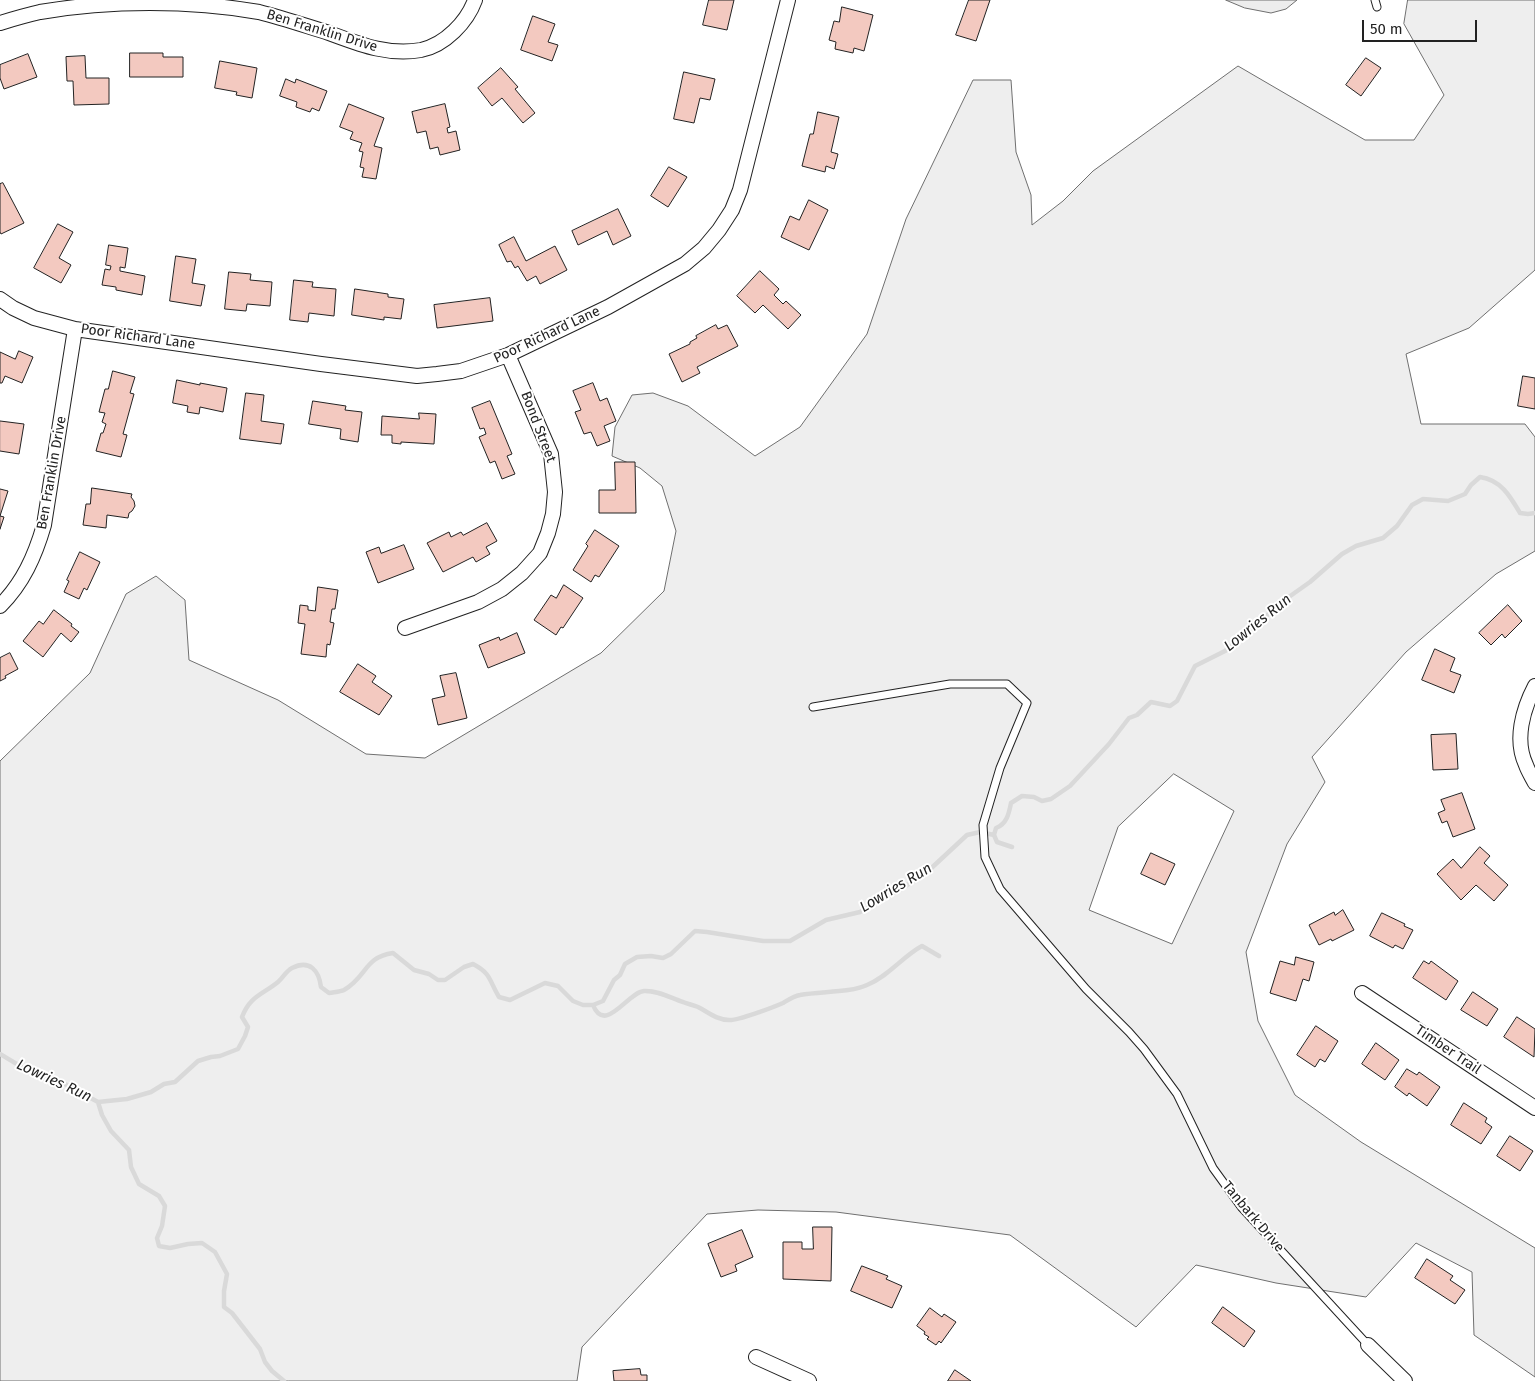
<!DOCTYPE html>
<html>
<head>
<meta charset="utf-8">
<style>
	body { margin:0 }
	#map { position:relative; width:1535px; height:1381px; overflow:hidden; background:#fff; font-family:"Fira Sans",sans-serif }
	canvas { display:block }
	.scale { position:absolute; left:1362px; top:20px; width:115px; height:22px; box-sizing:border-box; border:2px solid #222; border-top:0; padding-left:6px; font-size:15px; line-height:18px; white-space:nowrap; color:#222; -webkit-text-stroke:4px #fff; paint-order:stroke }
</style>
</head>
<body>
<div id="map">
<canvas width="1535" height="1381"></canvas>
<div class="scale">50 m</div>
</div>
<script>
const context = document.querySelector('canvas').getContext('2d');
context.lineJoin = 'round';
function fillPath(path, color) { context.fillStyle = color; context.fill(path, 'evenodd'); }
function stroke(path, color, width, dash) { context.strokeStyle = color; context.lineWidth = width; context.lineCap = dash ? 'butt' : 'round'; context.setLineDash(dash || []); context.stroke(path); }
function write(font, color, halo, rows, align = 'center') {
  context.font = font + ' "Fira Sans",sans-serif'; context.lineWidth = 4; context.setLineDash([]); context.textBaseline = 'middle'; context.strokeStyle = halo; context.fillStyle = color; for (const [text, x, y, turn = 0] of rows) {
    context.save(); context.translate(x, y); context.rotate((+turn || 0) * Math.PI / 180); context.textAlign = isNaN(turn) ? turn : align; if (halo) context.strokeText(text, 0, 0); context.fillText(text, 0, 0); context.restore();
  }
}
const green = new Path2D(`
	M1408 0H1535V270L1469 328 1406 354 1421 424H1525L1535 437V551L1496 574 1406 652 1312 757 1325 782 1287 844 1246 952 1258 1021 1295 1095 1361 1142 1535 1248V1377L1474 1335 1472 1272 1416 1243 1366 1297 1276 1283 1196 1265 1136 1327 1010 1235 836 1212 758 1210 707 1214 582 1347 577 1381H0V761L90 673 126 594 156 576 185 600 189 660 278 700 366 754 425 758 601 653 664 591 676 531 662 486 640 468 612 456 615 427 632 395 653 393 688 406 755 456 800 427 867 334 906 219 973 80H1011L1016 152 1031 195 1032 225 1063 201 1093 171 1238 66 1365 140H1414L1444 95 1404 24ZM1174 774 1234 811 1172 944 1089 910 1118 827Z`);
fillPath(green, '#eee');
stroke(green, '#6f6f6f', 1);
const parking = new Path2D(`
	M1226 0H1297L1286 9 1271 13 1245 8Z`);
fillPath(parking, '#ededed');
stroke(parking, '#6f6f6f', 1);
stroke(new Path2D(`
	M994 835 996 828C1007 824 1009 813 1011 803L1022 796 1034 797 1042 801 1051 799 1070 786 1109 744 1129 718 1137 715 1151 702 1170 706 1177 701 1195 666 1225 651 1286 599 1310 582 1342 554 1356 546 1383 538 1397 526 1412 505 1423 499 1448 501 1465 494 1471 485 1480 477C1501 480 1510 496 1520 513L1528 514 1535 513
	M994 835 997 842 1012 847
	M593 1005C605 1035 628 992 644 991 657 990 671 998 683 1002 688 1004 693 1005 698 1007 708 1012 717 1020 729 1020 737 1021 774 1007 783 1003 788 1000 794 996 800 995 820 991 850 993 867 985 889 976 903 956 922 946L939 956
	M0 1054 40 1078 65 1084 98 1102 127 1099 151 1092 164 1084 175 1082 198 1061 211 1057 220 1056 238 1049 245 1036 248 1027 242 1017C250 996 262 995 278 982 283 978 286 971 292 968 310 959 319 971 321 987L329 993C334 992 340 992 344 990 367 977 364 957 393 953L414 970 429 974 438 980H445L464 967 473 964C492 974 489 981 499 997L510 1000 545 983 558 986 573 1001 583 1005H593L603 1001 614 980 620 975 625 964 637 957 651 956 663 958 671 954 695 931 707 932 763 941H790L826 920 860 912 899 890 925 874 967 835 980 832 994 835
	M98 1102 102 1115 111 1131 129 1150 131 1167 139 1184 159 1196 165 1206 162 1226 157 1238 159 1246 170 1248 188 1244 202 1243 215 1252 227 1274 224 1291V1307L232 1313 260 1349 265 1362 272 1371 284 1381`), '#d9d9d9', 4.5);
const building = new Path2D(`
	M709 0H734L727 30 703 25Z
	M969 0H990L976 41 956 35Z
	M842 7 873 15 864 51 854 48 853 53 835 49 836 42 829 40 834 21 839 22Z
	M533 16 555 24 548 42 558 45 552 61 521 50Z
	M130 53H163V57H183V77H130Z
	M28 54 37 77 4 89 0 78V65Z
	M85 56 86 78H109V104L74 105 73 81H67L66 57Z
	M1366 58 1381 68 1361 96 1346 85Z
	M220 61 257 68 252 98 236 95 237 92 215 88Z
	M501 68 518 87 515 89 535 113 523 123 502 98 492 106 478 88Z
	M684 72 715 79 710 100 700 98 694 123 674 119Z
	M286 79 295 83 296 79 327 91 319 111 312 108 310 112 296 107 297 102 280 96Z
	M349 104 384 118 374 146 382 148 376 179 362 177 364 168 360 167 363 152 359 151 362 143 350 139 353 132 340 127Z
	M445 104 450 127 447 128 448 133 456 131 460 150 440 155 438 147 430 149 426 131 417 133 412 112Z
	M818 112 839 117 831 152 838 154 834 169 826 166 825 172 802 166 810 134H813Z
	M669 167 687 177 668 207 651 196Z
	M3 183 24 223 1 234 0 232V184Z
	M809 200 828 210 809 250 781 237 790 216 799 220Z
	M618 209 631 236 613 245 607 231 578 245 572 231Z
	M58 224 73 232 59 258 71 265 61 283 34 268Z
	M514 237 526 261 555 246 567 270 540 284 536 276 527 281 518 266 515 268 511 261 507 262 499 245Z
	M109 245 128 248 125 268 120 267V271L145 276 142 295 116 290V287L102 285 105 269 110 270 111 266 106 265Z
	M176 256 196 259 192 283 205 285 201 306 170 301Z
	M760 271 779 289 774 295 783 304 786 301 801 315 788 329 763 305 755 313 737 296Z
	M229 272 251 274 250 280 272 282 270 306 247 304 246 311 225 309Z
	M294 280 313 282 312 287 336 289 334 316 309 313 308 322 290 320Z
	M355 289 388 294V297L404 299 401 319 384 317V320L352 315Z
	M490 298 493 321 437 328 434 305Z
	M716 325 718 329 727 325 738 346 697 367 700 373 682 382 669 354 690 344V342L697 338 696 336Z
	M19 351 33 357 22 383 5 376 2 383H0V352L15 359Z
	M113 371 135 377 130 393 134 394 123 434 127 435 121 457 96 451 101 433H103L106 424 102 422 105 413 99 412 105 389H108Z
	M1523 376 1535 378V409L1518 406Z
	M177 380 200 385V383L227 388 223 412 200 407 199 414 187 412 188 406 173 403Z
	M593 383 600 401 607 398 616 421 604 426 610 441 597 446 591 432 584 434 575 412 581 410 573 391Z
	M246 393 264 395 261 421 284 424 281 444 240 439Z
	M313 401 346 406 345 410 362 412 358 442 340 439 341 429 309 424Z
	M490 401 512 454 507 456 515 474 502 479 495 461 490 463 479 437 486 434 484 428 480 429 472 408Z
	M419 413 436 414 434 444 401 442V444L392 443V435H381L382 416 419 419Z
	M0 421 24 424 19 454 0 451Z
	M615 462H635L636 513H599V490H615Z
	M92 488 132 494 131 497 134 501 135 506 132 511 129 513 128 518 107 515 106 528 83 525 86 504H90Z
	M0 489 8 491 0 516 4 517 0 529Z
	M487 523 497 541 486 547 490 554 476 562 473 557 443 572 427 543 449 532 451 537 461 532 463 535Z
	M595 530 619 546 599 577 595 575 591 582 573 570 588 546 586 544Z
	M404 545 414 569 378 583 366 552 379 547 381 553Z
	M80 552 100 562 87 590 84 588 79 599 64 592 69 581 67 580Z
	M564 585 583 598 563 628 561 627 556 635 534 620 551 595 556 598Z
	M318 587 338 590 335 609H332L330 622 334 623 330 645 327 644 326 657 301 654 305 624 298 623 300 605 308 606V610L315 611Z
	M1508 605 1522 621 1505 638 1502 634 1491 645 1479 633Z
	M54 610 72 624 71 626 79 632 71 642 61 633 43 657 23 641 39 621 43 624Z
	M517 633 525 653 488 668 479 645 499 637 500 640Z
	M1435 649 1455 658 1450 671 1461 675 1454 693 1422 680Z
	M10 653 18 669 5 676 6 678 0 681V658Z
	M358 664 376 676 372 682 392 696 379 715 340 692Z
	M456 673 467 718 438 725 432 699 445 696 440 676Z
	M1456 734 1458 769 1433 770 1431 735Z
	M1462 793 1475 829 1453 837 1447 821 1442 823 1438 813 1445 810 1441 800Z
	M1480 847 1490 856 1484 863 1508 885 1494 901 1476 885 1461 900 1437 874 1453 859 1461 868Z
	M1151 853 1175 864 1165 885 1141 874Z
	M1343 910 1354 930 1332 941 1331 939 1319 945 1309 925 1334 912 1335 915Z
	M1382 913 1405 924 1404 926 1413 930 1403 949 1395 945 1393 948 1370 936Z
	M1296 957 1314 962 1309 981 1303 979 1296 1001 1270 993 1280 961 1294 965Z
	M1424 961 1429 964 1431 961 1458 981 1446 1000 1413 978Z
	M1473 992 1498 1009 1487 1026 1461 1010Z
	M1517 1017 1535 1029 1534 1057 1504 1037Z
	M1316 1026 1338 1041 1325 1062 1320 1059 1315 1067 1297 1055Z
	M1376 1043 1399 1060 1385 1080 1362 1064Z
	M1407 1069 1417 1075 1419 1072 1440 1087 1427 1106 1409 1093 1407 1096 1395 1087Z
	M1464 1103 1487 1118 1485 1122 1492 1127 1481 1144 1451 1125Z
	M1510 1136 1533 1151 1520 1171 1497 1156Z
	M813 1227H832L831 1281 783 1279V1242H802V1249H813Z
	M742 1230 753 1257 735 1265 737 1271 721 1277 708 1244Z
	M1427 1259 1453 1276 1450 1280 1465 1290 1455 1304 1415 1278Z
	M862 1266 888 1276 886 1279 902 1286 892 1308 851 1291Z
	M1223 1307 1255 1331 1244 1347 1212 1323Z
	M930 1308 942 1317 944 1314 956 1322 941 1343 939 1341 936 1345 927 1339 929 1337 924 1334 925 1332 917 1326Z
	M640 1369 641 1375H647V1381H614L613 1371Z
	M955 1370 971 1381H948Z`);
fillPath(building, '#f3c9c0');
stroke(building, '#222', 1);
const lane = new Path2D(`
	M1375 0 1377 7
	M813 707 950 684H1007L1027 703 1000 768 983 825 985 857 1000 889 1086 989 1129 1032 1144 1049 1177 1094 1213 1168 1242 1208 1368 1345`);
const street = new Path2D(`
	M0 23C13 19 27 15 40 12 110 0 190 0 259 12 283 18 306 26 329 33 359 44 388 56 421 50 445 45 467 22 475 0
	M0 299 13 308 34 318 75 329 321 364 417 376 437 374 461 371 508 355 608 307 685 264 704 248 719 230 732 210 740 190 788 0
	M0 606C23 583 35 556 44 525L75 329
	M405 628 478 602 502 589 522 573 540 553 548 533 553 514 555 492 551 454 508 355
	M1535 686C1523 709 1514 740 1526 765 1528 771 1532 777 1535 783
	M1362 993 1535 1108
	M1368 1345 1405 1381
	M756 1357 809 1381`);
stroke(lane, '#222', 9);
stroke(street, '#222', 16);
stroke(lane, '#fff', 7);
stroke(street, '#fff', 14);
write('14px', '#222', '#fff', [
	["Ben Franklin Drive",322,31,17],
	["Poor Richard Lane",547,335,-25],
	["Poor Richard Lane",138,337,8],
	["Bond Street",538,427,69],
	["Ben Franklin Drive",52,473,-80],
	["Timber Trail",1448,1050,34],
	["Tanbark Drive",1253,1217,50]
]);
write('italic 15px', '#222', '#fff', [
	["Lowries Run",1258,623,-39],
	["Lowries Run",896,888,-31],
	["Lowries Run",54,1081,25]
]);
</script>
</body>
</html>
